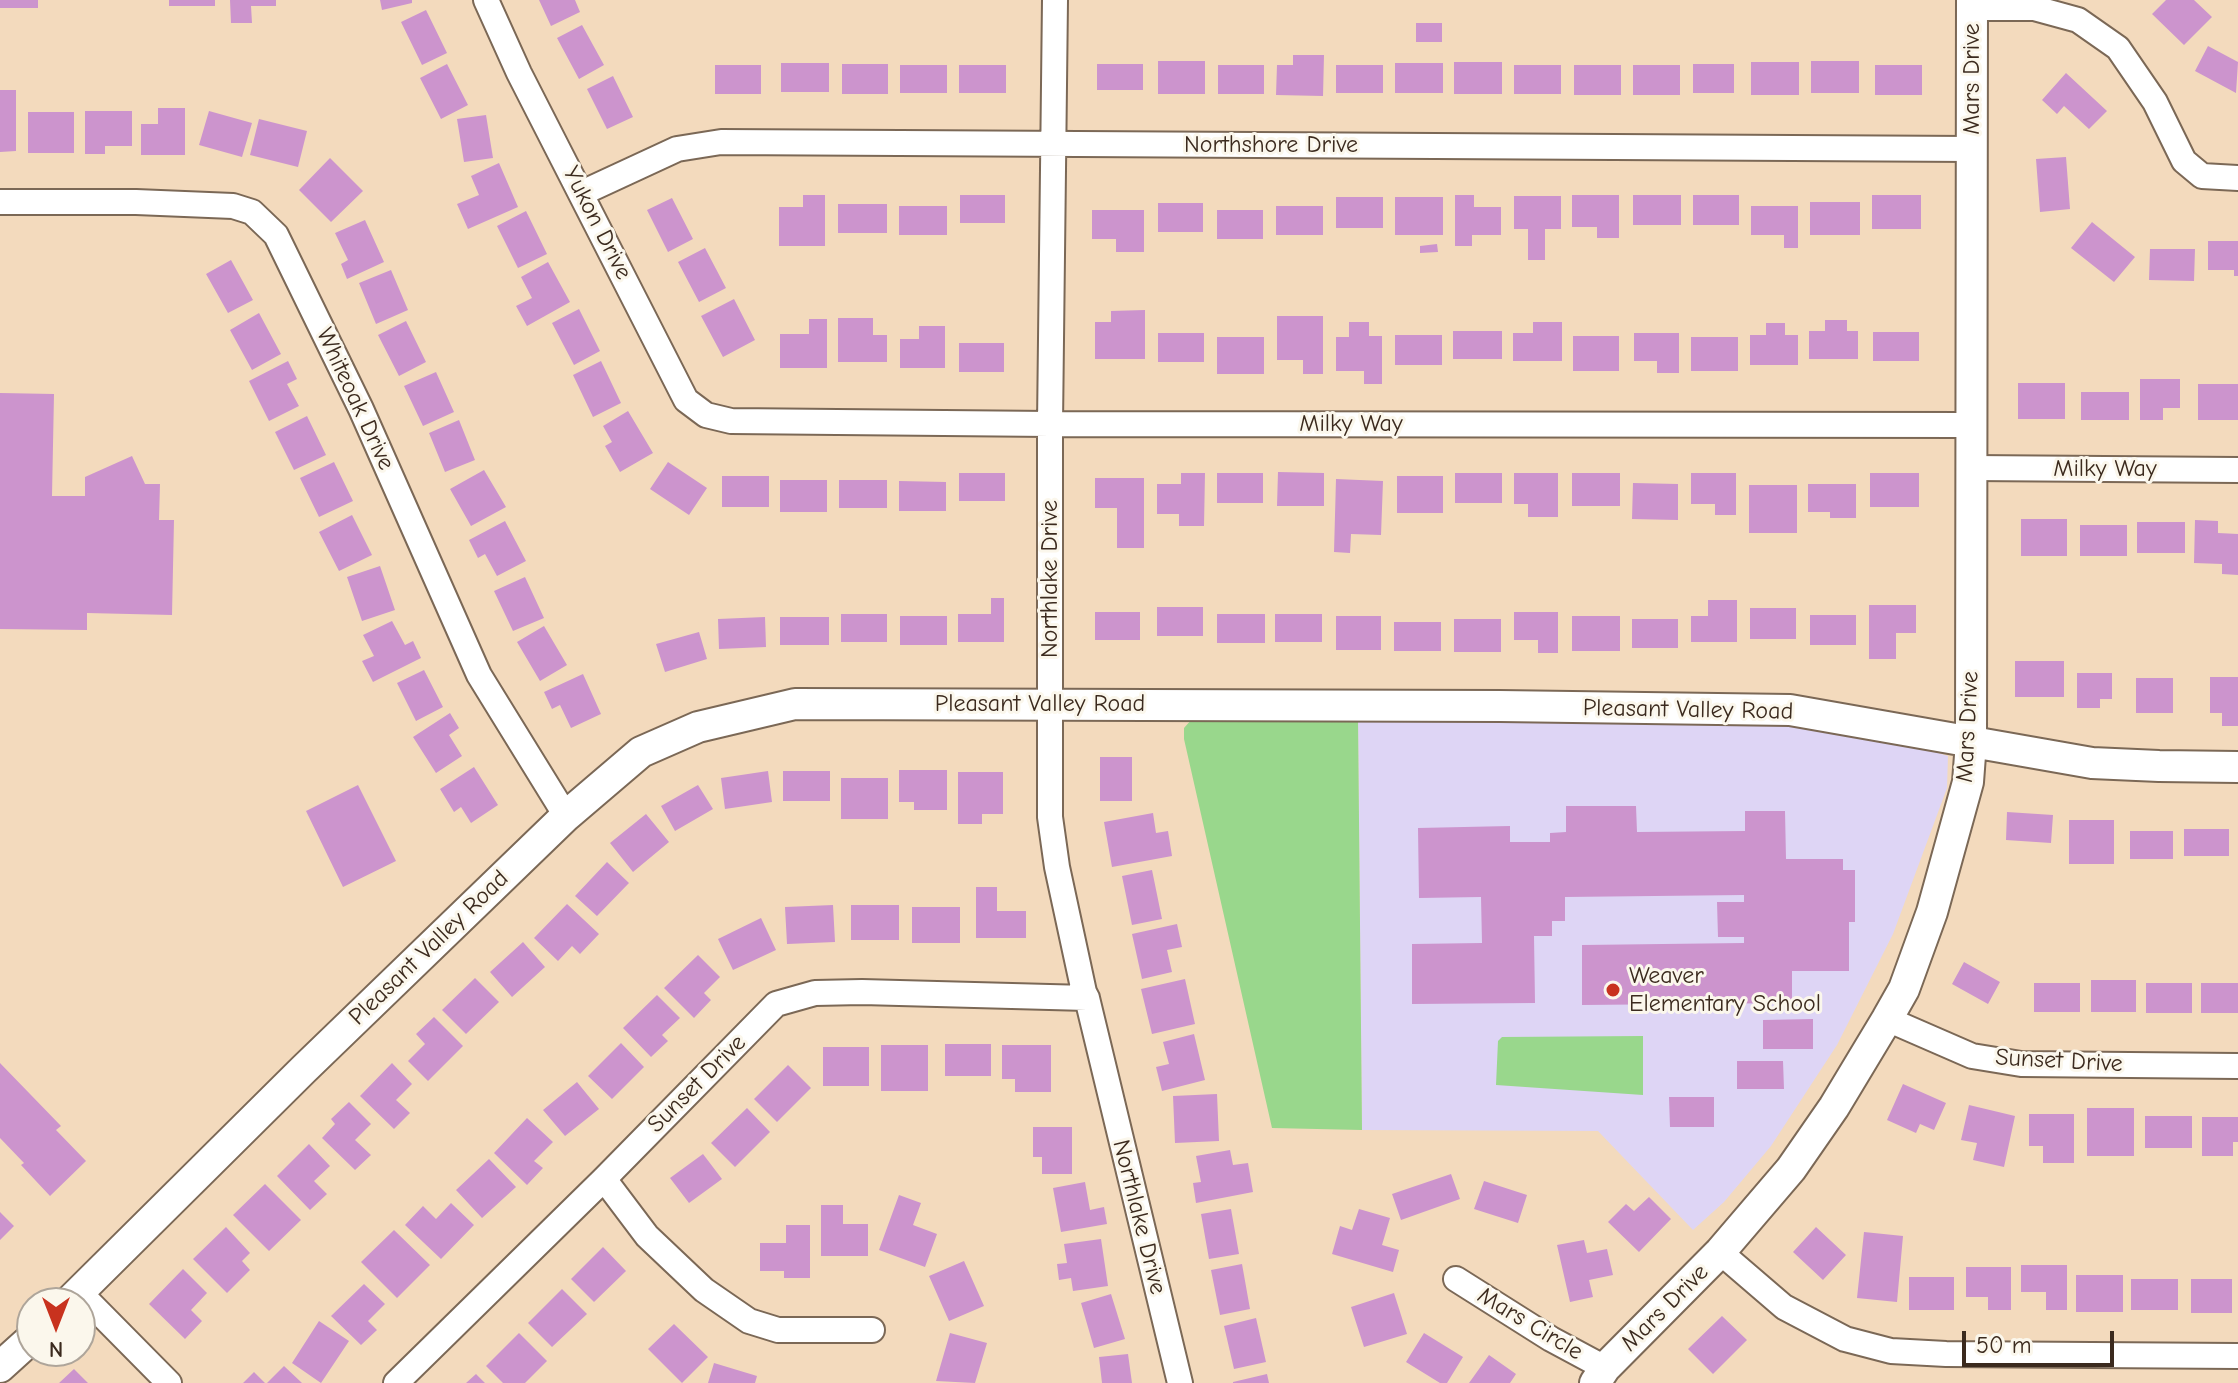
<!DOCTYPE html>
<html>
<head>
<meta charset="utf-8">
<style>
	body { margin:0 }
	#map { position:relative; width:2238px; height:1383px; overflow:hidden; background:#f3dabd; font-family:"Comic Neue",sans-serif }
	canvas { display:block }
	.north { position:absolute; left:16px; top:1287px; width:80px; height:80px; box-sizing:border-box; background:#fbf7ec; border:2px solid #aea59a; border-radius:50%; rotate:180deg; font-size:22px; font-weight:700; line-height:32px; text-align:center; color:#3b2a1e }
	.north::after { content:''; display:block; margin:auto; width:28px; height:36px; background:#c8321e; clip-path:polygon(50% 0,100% 100%,50% 72%,0 100%) }
	.scale { position:absolute; left:1962px; top:1331px; width:152px; height:36px; box-sizing:border-box; border:4px solid #3b2a1e; border-top:0; padding-left:10px; font-size:24px; line-height:28px; white-space:nowrap; color:#3b2a1e; -webkit-text-stroke:6px #fbf7ec; paint-order:stroke }
</style>
</head>
<body>
<div id="map">
<canvas width="2238" height="1383"></canvas>
<div class="north">N</div>
<div class="scale">50 m</div>
</div>
<script>
const context = document.querySelector('canvas').getContext('2d');
context.lineJoin = 'round';
function fillPath(path, color) { context.fillStyle = color; context.fill(path, 'evenodd'); }
function stroke(path, color, width, dash) { context.strokeStyle = color; context.lineWidth = width; context.lineCap = dash ? 'butt' : 'round'; context.setLineDash(dash || []); context.stroke(path); }
function write(font, color, halo, rows, align = 'center') {
  context.font = font + ' "Comic Neue",sans-serif'; context.lineWidth = 6; context.setLineDash([]); context.textBaseline = 'middle'; context.strokeStyle = halo; context.fillStyle = color; for (const [text, x, y, turn = 0] of rows) {
    context.save(); context.translate(x, y); context.rotate((+turn || 0) * Math.PI / 180); context.textAlign = isNaN(turn) ? turn : align; if (halo) context.strokeText(text, 0, 0); context.fillText(text, 0, 0); context.restore();
  }
}
fillPath(new Path2D(`
	M1358 718 1797 722 1909 744 1948 756 1947 788 1893 934 1837 1045 1771 1146 1724 1202 1693 1230 1598 1131 1362 1130Z`), '#ded5f5');
fillPath(new Path2D(`
	M1358 718 1362 1130 1272 1128 1184 739V728L1192 719Z
	M1643 1036V1095L1496 1085 1498 1041 1502 1037Z`), '#99d78c');
fillPath(new Path2D(`
	M0 0H38V8H0Z
	M169 0H215V6H169Z
	M230 0H276V6H251L252 23H231Z
	M380 0H412V3L382 10Z
	M539 0H575L580 12 551 26Z
	M2166 0H2194L2212 17 2184 45 2152 14Z
	M426 10 447 53 422 65 401 22Z
	M1416 23H1442V42H1416Z
	M582 25 604 65 579 79 557 38Z
	M2208 46 2238 62 2236 93 2195 71Z
	M1293 55H1324L1323 96 1276 95 1277 65H1293Z
	M1158 61H1205V94H1158Z
	M1811 61H1859V93H1811Z
	M1454 62H1502V94H1454Z
	M1751 62H1799V95H1751Z
	M781 63H829V92H781Z
	M1395 63H1443V93H1395Z
	M447 64 468 105 441 119 420 78Z
	M842 64H888V94H842Z
	M1097 64H1143V90H1097Z
	M1693 64H1734V93H1693Z
	M715 65H761V94H715Z
	M900 65H947V93H900Z
	M959 65H1006V93H959Z
	M1218 65H1264V94H1218Z
	M1336 65H1383V93H1336Z
	M1514 65H1561V94H1514Z
	M1574 65H1621V95H1574Z
	M1633 65H1680V95H1633Z
	M1875 65H1922V95H1875Z
	M2066 73 2107 111 2089 129 2064 106 2057 114 2042 100Z
	M613 76 633 117 607 129 587 89Z
	M0 90H16V151L0 152Z
	M158 108H185V155H141V124H158Z
	M85 111H132V146H105V154H85Z
	M209 111 252 123 242 157 199 145Z
	M28 112H74V153H28Z
	M486 115 493 158 464 162 457 119Z
	M259 119 307 131 298 167 250 155Z
	M2066 157 2070 209 2040 212 2036 159Z
	M330 158 363 191 331 222 299 190Z
	M499 163 518 207 468 229 457 204 479 195 471 176Z
	M803 195H825V246H779V207H803Z
	M960 195H1005V223H960Z
	M1455 195H1474V207H1501V235H1472V246H1455Z
	M1572 195H1619V238H1597V227H1572Z
	M1633 195H1681V225H1633Z
	M1693 195H1739V225H1693Z
	M1872 195H1921V229H1872Z
	M1514 196H1561V229H1545V260H1528V229H1514Z
	M1336 197H1383V228H1336Z
	M1395 197H1443V235H1395Z
	M672 198 693 239 668 252 647 210Z
	M1810 202H1860V235H1810Z
	M1158 203H1203V232H1158Z
	M838 204H887V233H838Z
	M899 206H947V235H899Z
	M1276 206H1323V235H1276Z
	M1751 206H1798V248H1784V235H1751Z
	M1092 210H1144V252H1116V239H1092Z
	M1217 210H1263V239H1217Z
	M526 211 547 254 518 268 497 226Z
	M365 220 384 262 347 279 341 264 348 260 335 233Z
	M2092 222 2135 257 2114 282 2071 248Z
	M2208 241H2238V276H2234V270H2208Z
	M1437 244 1438 252 1420 253V246Z
	M705 248 726 288 699 302 678 262Z
	M2150 249H2195L2194 281 2149 280Z
	M231 260 253 300 228 313 206 274Z
	M548 262 570 302 527 326 516 306 532 298 521 277Z
	M391 270 408 310 376 324 359 283Z
	M734 299 755 340 723 357 701 316Z
	M579 309 600 351 574 365 552 323Z
	M1145 310V359H1095V322H1111V311Z
	M259 313 281 354 252 370 230 330Z
	M1277 316H1323V374H1303V360H1277Z
	M838 318H873V335H887V362H838Z
	M809 319H827V368H780V334H809Z
	M1825 320H1847V331H1858V359H1809V331H1825Z
	M406 321 426 362 399 376 378 335Z
	M1349 322H1369V336H1382V384H1364V371H1336V337H1349Z
	M1533 322H1562V361H1513V333H1533Z
	M1766 323H1785V335H1798V365H1750V335H1766Z
	M919 326H945V368H900V339H919Z
	M1453 331H1502V359H1453Z
	M1873 332H1919V361H1873Z
	M1158 333H1204V362H1158Z
	M1634 333H1679V373H1657V361H1634Z
	M1395 335H1442V365H1395Z
	M1573 336H1619V371H1573Z
	M1217 337H1264V374H1217Z
	M1691 337H1738V371H1691Z
	M959 343H1004V372H959Z
	M288 361 297 379 287 384 299 406 269 421 249 381Z
	M601 361 621 403 593 417 573 375Z
	M436 372 454 412 423 426 404 386Z
	M2140 379H2180V408H2163V420H2140Z
	M2018 383H2065V419H2018Z
	M2198 384H2238V420H2198Z
	M2081 392H2129V420H2081Z
	M0 393 54 394 52 496H85V477L132 456 145 484H160L159 520H174L172 615 87 613V630L0 629Z
	M628 411 653 453 620 472 605 446 612 442 603 426Z
	M307 416 326 455 294 470 275 432Z
	M459 420 475 460 445 472 429 433Z
	M334 462 353 501 319 517 300 478Z
	M668 462 707 488 689 515 650 489Z
	M484 470 506 507 471 526 450 489Z
	M1278 472 1324 473V506H1277Z
	M959 473H1005V501H959Z
	M1181 473H1205L1204 526H1179V514H1157V484H1181Z
	M1217 473H1263V503H1217Z
	M1455 473H1502V503H1455Z
	M1514 473H1558V517H1528V504H1514Z
	M1572 473H1620V506H1572Z
	M1691 473H1736V515H1715V504H1691Z
	M1870 473H1919V507H1870Z
	M722 476H769V507H722Z
	M1397 476H1443V513H1397Z
	M1095 478H1144V548H1117V508H1095Z
	M1336 479 1383 481 1381 535 1351 534 1350 553 1334 552Z
	M780 480H827V512H780Z
	M839 480H887V508H839Z
	M899 481 946 482V511H899Z
	M1633 483 1678 484V520L1632 519Z
	M1808 484H1856V518H1830V512H1808Z
	M1749 485H1797V533H1749Z
	M352 515 372 555 339 571 319 532Z
	M2021 519H2067V556H2021Z
	M2195 520 2218 521V533L2238 534V575L2222 574V564L2194 563Z
	M505 521 526 561 497 576 485 554 478 558 469 540Z
	M2137 522H2185V553H2137Z
	M2080 525H2127V556H2080Z
	M380 566 395 610 362 621 347 577Z
	M525 577 544 618 513 631 494 591Z
	M991 598H1004V642H958V614H991Z
	M1708 600H1737V642H1691V616H1708Z
	M1869 605H1916V633H1896V659H1869Z
	M1157 607H1203V636H1157Z
	M1750 608H1796V639H1750Z
	M1095 612H1140V640H1095Z
	M1514 612H1558V653H1538V640H1514Z
	M841 614H887V642H841Z
	M1217 614H1265V643H1217Z
	M1275 614H1322V642H1275Z
	M1810 615H1856V645H1810Z
	M900 616H947V645H900Z
	M1336 616H1381V650H1336Z
	M1572 616H1620V651H1572Z
	M765 617 766 647 719 649 718 619Z
	M780 617H829V645H780Z
	M1454 619H1501V652H1454Z
	M1632 619H1678V648H1632Z
	M392 621 405 645 413 641 421 658 373 682 362 661 374 656 363 635Z
	M1394 622H1441V651H1394Z
	M544 626 567 665 540 681 517 642Z
	M699 632 707 659 665 672 656 644Z
	M2015 661H2064V697H2015Z
	M424 670 443 707 416 721 397 683Z
	M2077 673H2112V699H2100V708H2077Z
	M583 674 601 714 571 728 560 705 552 709 544 692Z
	M2210 677H2238V726H2222V713H2210Z
	M2136 678H2173V713H2136Z
	M450 713 459 728 449 735 462 756 436 773 413 737Z
	M1100 757H1132V801H1100Z
	M474 767 498 805 471 823 461 807 454 812 440 789Z
	M899 770H947V810H914V802H899Z
	M768 771 772 802 725 809 721 778Z
	M783 771H830V801H783Z
	M958 772H1003V814H982V824H958Z
	M841 778H888V819H841Z
	M358 785 396 861 343 887 306 811Z
	M698 785 713 809 675 831 661 806Z
	M1566 806H1636L1637 832 1745 831V811H1785L1786 859H1843V870H1855V922H1849V971H1792V1003L1582 1005V945L1744 943V937H1718L1717 902H1744V895L1565 897V921H1552V936H1534L1535 1003 1412 1004V944L1482 943 1481 897 1419 898 1418 828 1510 826V842H1550V833L1566 832Z
	M2007 812 2053 815 2051 843 2006 840Z
	M1153 813 1156 833 1168 831 1172 856 1112 867 1104 822Z
	M646 814 669 842 633 872 610 843Z
	M2069 820H2114V864H2069Z
	M2184 829H2229V856H2184Z
	M2130 831H2173V859H2130Z
	M607 862 629 883 597 916 575 896Z
	M1152 870 1162 919 1132 925 1122 876Z
	M976 887H997V911H1026V938H976Z
	M567 904 599 934 580 954 572 946 558 961 534 938Z
	M833 905 835 942 787 944 785 907Z
	M851 905H899V940H851Z
	M912 907H960V943H912Z
	M761 918 776 950 733 970 718 939Z
	M1177 924 1182 947 1167 950 1172 972 1142 979 1132 934Z
	M523 942 545 967 512 997 490 972Z
	M698 955 720 977 704 993 711 1000 694 1018 664 988Z
	M1964 962 2000 982 1988 1004 1952 984Z
	M475 978 499 1002 466 1034 442 1010Z
	M1185 979 1195 1024 1152 1034 1141 989Z
	M2091 980H2136V1012H2091Z
	M2034 983H2080V1012H2034Z
	M2146 983H2192V1013H2146Z
	M2201 983H2238V1013H2201Z
	M657 995 680 1018 662 1035 668 1041 651 1057 623 1028Z
	M434 1017 463 1046 428 1081 408 1061 425 1044 416 1034Z
	M1813 1019V1049H1763V1020Z
	M1194 1034 1205 1080 1162 1091 1156 1067 1169 1064 1163 1042Z
	M621 1043 644 1067 612 1099 588 1076Z
	M945 1044H991V1076H945Z
	M881 1045H928V1091H881Z
	M1002 1045H1051V1092H1015V1079H1002Z
	M823 1047H869V1086H823Z
	M1737 1061H1783L1784 1089H1737Z
	M0 1063 61 1126 56 1130 86 1161 50 1196 21 1165 24 1163 0 1138Z
	M392 1063 412 1084 396 1100 410 1113 394 1129 360 1096Z
	M788 1065 811 1088 777 1122 754 1099Z
	M577 1082 599 1109 565 1136 543 1110Z
	M1903 1084 1946 1103 1934 1130 1920 1124 1916 1133 1887 1120Z
	M1217 1094 1219 1141 1175 1143 1173 1096Z
	M1669 1097H1714V1127H1670Z
	M349 1102 371 1124 355 1140 371 1155 355 1170 322 1138 335 1124 331 1119Z
	M1969 1105 2015 1116 2004 1167 1973 1160 1977 1143 1961 1140Z
	M747 1108 770 1132 735 1167 711 1143Z
	M2087 1108H2134V1156H2087Z
	M2029 1114H2074V1163H2043V1146H2029Z
	M2145 1116H2192V1148H2145Z
	M2202 1117H2238V1142H2233V1156H2202Z
	M527 1118 553 1142 534 1161 543 1168 527 1185 494 1153Z
	M1033 1127H1072V1174H1042V1157H1033Z
	M309 1144 330 1166 314 1181 327 1194 310 1210 277 1176Z
	M1230 1150 1233 1165 1248 1163 1253 1192 1196 1203 1193 1183 1201 1182 1196 1156Z
	M703 1154 722 1179 689 1203 670 1178Z
	M489 1159 516 1187 482 1218 456 1190Z
	M1451 1174 1460 1199 1401 1220 1392 1194Z
	M1484 1181 1527 1195 1518 1223 1474 1209Z
	M1085 1182 1090 1210 1104 1207 1107 1224 1061 1232 1053 1188Z
	M265 1184 301 1220 269 1251 233 1215Z
	M899 1195 921 1203 913 1225 937 1234 925 1267 879 1250Z
	M1649 1197 1671 1219 1639 1252 1608 1222 1626 1204 1634 1211Z
	M451 1203 474 1225 441 1259 405 1225 423 1206 436 1219Z
	M821 1205H843V1224H868V1256H821Z
	M1231 1209 1239 1254 1209 1259 1201 1214Z
	M1359 1209 1390 1218 1382 1245 1399 1250 1393 1272 1332 1254 1340 1226 1352 1230Z
	M0 1212 14 1226 0 1240Z
	M786 1225H810V1278H784V1271H760V1243H786Z
	M226 1227 250 1253 242 1261 250 1270 227 1293 193 1259Z
	M1816 1227 1846 1255 1823 1280 1793 1252Z
	M394 1230 430 1265 397 1298 361 1262Z
	M1864 1232 1903 1236 1897 1302 1857 1298Z
	M1101 1239 1108 1286 1073 1291 1071 1278 1059 1280 1057 1264 1067 1263 1064 1244Z
	M1584 1240 1587 1253 1607 1249 1613 1275 1589 1280 1593 1297 1570 1302 1557 1245Z
	M603 1247 626 1271 594 1302 571 1279Z
	M964 1261 984 1306 949 1321 929 1276Z
	M1242 1264 1250 1309 1220 1315 1211 1270Z
	M2021 1265H2067V1310H2046V1292H2021Z
	M1966 1267H2011V1310H1988V1297H1966Z
	M183 1269 207 1293 191 1310 202 1321 185 1339 149 1304Z
	M2076 1275H2123V1312H2076Z
	M1909 1277H1954V1310H1909Z
	M2131 1279H2178V1310H2131Z
	M2191 1279H2232V1313H2191Z
	M364 1284 385 1304 368 1321 377 1330 361 1345 331 1316Z
	M562 1289 587 1314 552 1347 528 1323Z
	M1394 1293 1407 1334 1364 1347 1351 1307Z
	M1111 1294 1125 1339 1094 1348 1081 1303Z
	M1722 1316 1747 1340 1713 1374 1688 1349Z
	M1256 1318 1266 1362 1234 1369 1224 1326Z
	M319 1321 349 1341 321 1383 292 1363Z
	M674 1324 708 1357 682 1383 648 1349Z
	M519 1333 547 1361 525 1383H503L486 1366Z
	M950 1333 987 1343 975 1383 936 1381Z
	M1424 1333 1463 1357 1447 1383H1440L1406 1362Z
	M1128 1354 1132 1383H1102L1099 1357Z
	M1489 1355 1516 1374 1510 1383H1469Z
	M714 1363 757 1376 755 1383H708Z
	M284 1366 302 1383H267Z
	M74 1369 88 1383H59Z
	M254 1372 265 1383H243Z
	M476 1374 485 1383H466Z
	M1267 1374 1269 1383H1233V1382Z`), '#cc94cd');
const minor = new Path2D(`
	M486 0 519 73 686 400 706 415 731 421 1050 424 1971 425
	M1055 0 1050 424V817L1057 867 1084 992 1087 998 1180 1383
	M1972 8H2034L2078 20 2118 48 2155 102 2184 161 2202 176 2238 178
	M582 193 677 149 721 142C1138 146 1555 143 1971 149
	M0 202H136L233 206 252 212 276 235 361 409 479 675 566 816
	M1972 468 2238 470
	M1887 1019 1972 1056 2021 1064 2238 1066
	M604 1179 647 1236 704 1290 749 1321 778 1330H872
	M1720 1252 1784 1307 1845 1339 1891 1351 1946 1354 2238 1356
	M1456 1279 1551 1339 1605 1368
	M79 1292 169 1383
	M396 1383 604 1179 776 1004 815 993 862 992 1087 998`);
const tertiary = new Path2D(`
	M68 1303 304 1069 566 816 641 752 698 727 795 704 1500 706 1790 710 2092 763 2159 766 2238 767
	M0 1367 32 1338
	M1595 1383 1605 1368 1720 1252 1791 1169 1834 1107 1887 1019 1904 989 1932 912 1968 782 1971 742 1972 0`);
stroke(minor, '#7b6856', 28);
stroke(tertiary, '#7b6856', 34);
stroke(minor, '#fff', 24);
stroke(tertiary, '#fff', 30);
for (const [x, y, r, color] of [
	[1613,990,8,"#c8321e"]
]) { const dot = new Path2D(); dot.arc(x, y, r, 0, 2 * Math.PI); context.fillStyle = color; context.fill(dot); stroke(dot, '#fbf7ec', 3); }
write('24px', '#3b2a1e', '#fbf7ec', [
	["Mars Drive",1972,79,-90],
	["Northshore Drive",1271,145],
	["Yukon Drive",597,223,63],
	["Whiteoak Drive",355,399,65],
	["Milky Way",1351,424],
	["Milky Way",2105,469],
	["Northlake Drive",1050,579,-90],
	["Pleasant Valley Road",1040,704],
	["Pleasant Valley Road",1688,710,1],
	["Mars Drive",1968,727,-87],
	["Pleasant Valley Road",429,948,-44],
	["Sunset Drive",2059,1061,3],
	["Sunset Drive",697,1084,-45],
	["Northlake Drive",1139,1217,76],
	["Mars Drive",1665,1308,-45],
	["Mars Circle",1530,1324,31]
]);
write('24px', '#3b2a1e', '#fbf7ec', [
	["Weaver",1629,976],
	["Elementary School",1629,1004]
], 'left');
</script>
</body>
</html>
